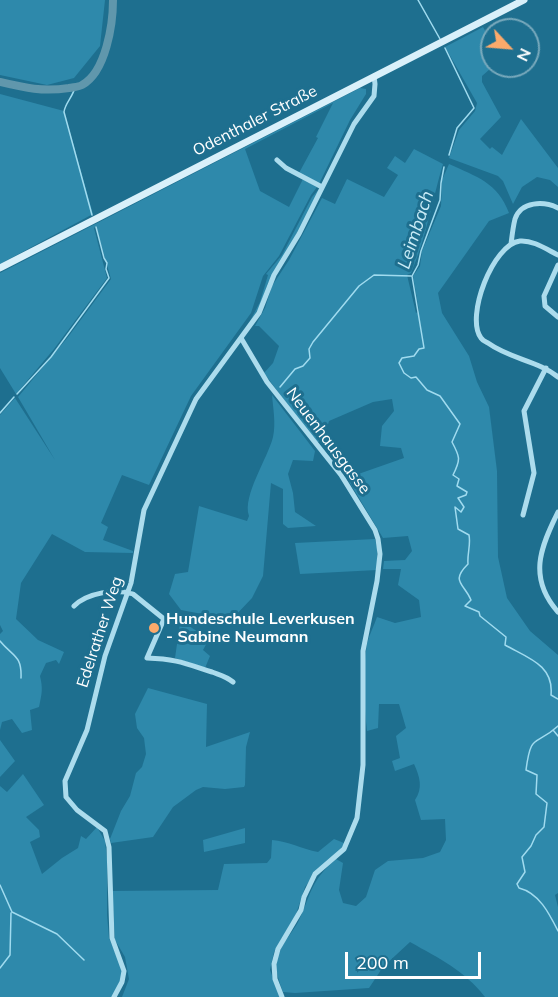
<!DOCTYPE html>
<html>
<head>
<meta charset="utf-8">
<style>
	body { margin:0 }
	#map { position:relative; width:558px; height:997px; overflow:hidden; background:#1e6f8f; font-family:Mulish,sans-serif }
	canvas { display:block }
	.north { position:absolute; left:480px; top:18px; width:60px; height:60px; box-sizing:border-box; background:#1e6f8f; border:2px solid #78a9bc; border-radius:50%; rotate:116deg; font-size:16px; font-weight:700; line-height:24px; text-align:center; color:#fff }
	.north::after { content:''; display:block; margin:auto; width:21px; height:27px; background:#fcaa6b; clip-path:polygon(50% 0,100% 100%,50% 72%,0 100%) }
	.scale { position:absolute; left:345px; top:952px; width:136px; height:27px; box-sizing:border-box; border:3px solid #fff; border-top:0; padding-left:8px; font-size:18px; line-height:21px; white-space:nowrap; color:#fff; -webkit-text-stroke:4px #1e6f8f; paint-order:stroke }
</style>
</head>
<body>
<div id="map">
<canvas width="558" height="997"></canvas>
<div class="north">N</div>
<div class="scale">200 m</div>
</div>
<script>
const context = document.querySelector('canvas').getContext('2d');
context.lineJoin = 'round';
function fillPath(path, color) { context.fillStyle = color; context.fill(path, 'evenodd'); }
function stroke(path, color, width, dash) { context.strokeStyle = color; context.lineWidth = width; context.lineCap = dash ? 'butt' : 'round'; context.setLineDash(dash || []); context.stroke(path); }
function write(font, color, halo, rows, align = 'center') {
  context.font = font + ' Mulish,sans-serif'; context.lineWidth = 6; context.setLineDash([]); context.textBaseline = 'middle'; context.strokeStyle = halo; context.fillStyle = color; for (const [text, x, y, turn = 0] of rows) {
    context.save(); context.translate(x, y); context.rotate((+turn || 0) * Math.PI / 180); context.textAlign = isNaN(turn) ? turn : align; if (halo) context.strokeText(text, 0, 0); context.fillText(text, 0, 0); context.restore();
  }
}
fillPath(new Path2D(`
	M0 0H105L100 46 74 78 47 85 0 75Z
	M483 27 492 43V56L486 61 490 69 482 76V82L501 117 480 139 490 149 492 147 502 155 521 119 558 168V187L550 180 537 177 522 187 513 204 503 181 498 176 449 158 459 130 475 111 477 103 445 47Z
	M360 88 366 89V94L350 120 319 184 299 173 318 138 316 137 333 103 245 149 260 191 289 207 303 179 317 187 311 195 279 256 263 276 251 313 191 396 149 485 122 475 101 523 108 527 103 540 133 551V553L85 552 52 534 21 583 16 619 38 640 64 652 59 664 56 660 46 663 40 676C43 689 42 693 39 707L30 710 32 730 22 733 12 719 2 722 0 730V634L3 631 0 625V415L15 398 55 460 18 397 68 337 111 279 96 226 94 228 107 278 54 349 16 394 0 368V273Z
	M0 94 64 111 93 214 0 264Z
	M414 149 443 164C432 201 426 238 411 273L407 275 416 313 419 311 413 276 420 266 422 251 441 206 442 180 449 164C477 177 497 182 509 213L489 221 438 293 442 313 469 356 477 382 489 407 497 471 498 557 507 598 530 631 558 655V893L555 895 558 907V997H485C464 970 440 959 410 942L383 967 369 988 295 993 283 992C279 981 275 971 277 960 280 944 294 932 300 918 312 891 311 881 336 859L343 863 339 890 343 903 356 906 366 897 375 870 388 861 423 858 440 852 446 840 445 819 421 820 415 800C423 788 420 777 414 764L395 771 392 761 400 758 396 736 406 728 399 704H379L378 728 367 731C364 703 362 672 367 644 369 635 374 626 377 617L395 623 421 617 419 600 398 585 401 569H383L384 561 405 560 412 551 408 536 383 538 347 478 404 458 401 448 380 446 382 426 394 411 392 399 373 402 329 421 324 439 316 443 264 373 273 363 279 346 259 326H255L265 308 272 286 289 260 322 198 335 204 347 179 384 197 398 175 387 168 395 156 405 163Z
	M320 188 284 258 268 283 259 308 249 323 260 302 268 275 266 274 282 255 312 197Z
	M272 395 315 451 313 461 293 460 288 474 293 493 295 512 316 526 288 528 283 524V489L271 483 263 576 252 598 233 618 217 625 218 617 181 610 169 594 175 574 188 572 199 506 247 521 249 516C242 496 268 458 273 437 276 423 273 408 272 395Z
	M375 539 377 547V570L300 574 295 543Z
	M180 623 189 626 209 639 203 650 210 656 205 668 175 658Z
	M148 688 207 704 206 747 250 732 246 747 245 785 244 787 225 789 203 787 196 790 173 807 153 837 111 843 110 839 121 811 130 796 136 773 142 767 146 754 144 738 137 728 135 714Z
	M0 740 15 761 0 777Z
	M23 774 44 805 26 817 39 830 40 837 30 842 42 874 62 858 78 848 81 836 86 839 97 827 105 841 107 859V915L109 938 122 969 123 979 113 997H0V786L7 792Z
	M245 828V843L204 852 203 840Z
	M334 839 344 843V846L315 873 305 887 296 914 274 952 270 970 280 997H122L129 979 125 957 115 940 112 891 218 890 224 864 267 863 271 858 272 840C288 841 302 849 318 852Z`), '#2e89ab');
stroke(new Path2D(`
	M418 0 440 39
	M445 48 474 108 457 128 449 155
	M75 87C73 97 65 103 64 112L92 215
	M444 167 441 183 440 200 421 251 418 265 412 276 424 348 419 349 414 356 402 358 399 363 404 373 411 378 416 377 427 390 440 396 460 424 452 442C460 457 461 459 453 475L459 479 457 486 467 492 466 495 458 498 464 507 461 512 455 507 458 529 469 535C471 545 467 554 468 564 450 582 464 583 471 600L465 606 479 612 480 616 506 637 505 645C528 658 554 665 551 695L558 699
	M280 387 295 369 303 366 310 358 309 349 313 342 359 286 374 275 411 276
	M17 394 51 357 109 278 106 269 107 263 104 258 96 227
	M0 413 14 397
	M0 641C13 657 22 655 21 678
	M558 726C535 747 531 732 526 770L537 775 536 794 547 803 544 827 536 835 531 846 522 857 525 872 517 884 519 888C539 893 549 913 558 931
	M553 730 558 736
	M0 885 12 912 57 934 84 960
	M0 968 10 955 11 913`), '#a0dbef', 1.5);
stroke(new Path2D(`
	M0 82C25 88 43 92 69 88 73 87 79 87 82 85 106 72 113 24 113 0`), '#6097ac', 8);
stroke(new Path2D(`
	M277 160 286 168 322 187
	M511 244C512 236 513 227 515 219 521 201 544 201 558 208
	M558 255C546 249 533 240 520 241 493 244 465 317 481 338 483 341 486 342 488 343 510 359 539 361 558 377
	M558 265 544 296 545 306 558 317
	M241 338 267 382 341 475 375 530 378 539 380 554 377 581 363 651V765L357 818 344 849 315 874 304 897 301 910 278 949 274 964 275 979 282 997
	M558 512C540 548 528 578 558 612
	M523 515 534 473 524 411 546 368
	M74 606C87 593 116 588 133 594L164 619 147 658C176 659 184 663 212 672 220 675 226 676 233 682
	M114 997 122 982 124 971 112 938 109 847 105 831 77 810 66 797 65 781 87 730 105 656 131 583 144 510 196 399 259 313 274 275 299 234 354 124 374 96 375 84 374 76`), '#acdced', 5);
stroke(new Path2D(`
	M0 268 524 0`), '#d9f0fa', 7);
for (const [x, y, r, color] of [
	[154,628,6,"#fcaa6b"]
]) { const dot = new Path2D(); dot.arc(x, y, r, 0, 2 * Math.PI); context.fillStyle = color; context.fill(dot); stroke(dot, '#1e6f8f', 2); }
write('16px', '#fff', '#1e6f8f', [
	["Odenthaler Straße",255,121,-27],
	["Neuenhausgasse",328,441,53],
	["Edelrather Weg",100,632,-72]
]);
write('bold 16px', '#fff', '#1e6f8f', [
	["Hundeschule Leverkusen",166,619],
	["- Sabine Neumann",166,637]
], 'left');
write('italic 18px', '#caecf7', '#1e6f8f', [
	["Leimbach",416,230,-72]
]);
</script>
</body>
</html>
